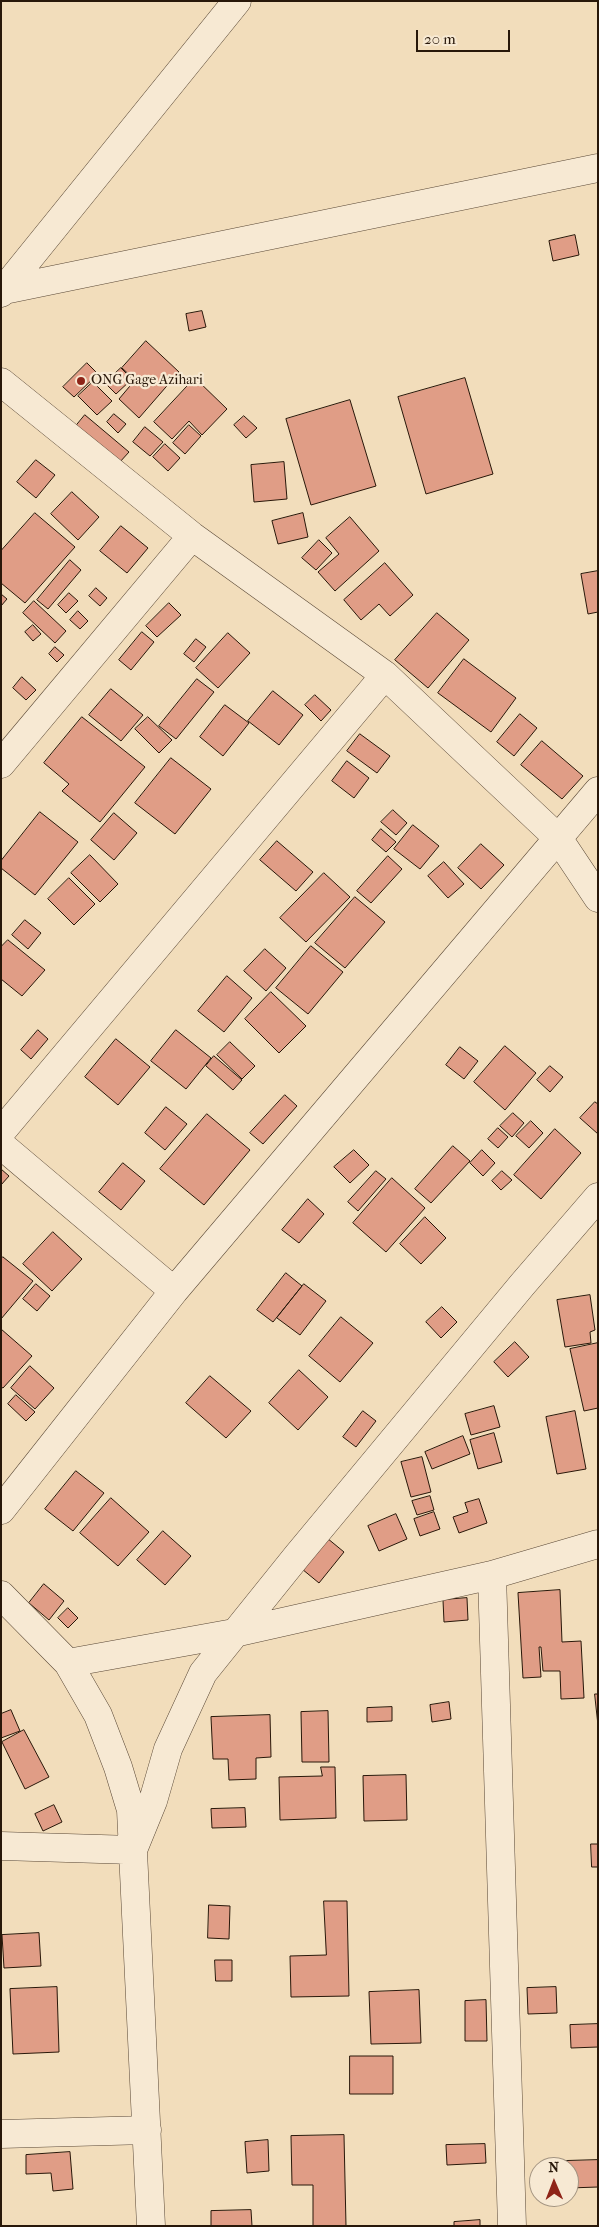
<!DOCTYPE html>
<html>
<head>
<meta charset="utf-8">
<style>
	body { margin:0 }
	#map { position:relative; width:599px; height:2227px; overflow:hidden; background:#f2ddbb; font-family:"IM FELL French Canon",serif }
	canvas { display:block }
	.frame { position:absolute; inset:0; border:2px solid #281709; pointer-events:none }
	.north { position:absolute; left:529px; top:2157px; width:50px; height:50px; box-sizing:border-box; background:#f7e9d3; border:1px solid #a49582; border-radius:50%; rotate:359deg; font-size:14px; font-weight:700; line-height:20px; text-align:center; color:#281709 }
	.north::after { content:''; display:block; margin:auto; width:18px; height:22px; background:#8f2418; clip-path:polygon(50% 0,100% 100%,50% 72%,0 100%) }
	.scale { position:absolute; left:416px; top:30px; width:94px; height:22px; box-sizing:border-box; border:2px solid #281709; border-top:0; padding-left:6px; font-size:15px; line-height:18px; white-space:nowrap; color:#281709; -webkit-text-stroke:4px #f7e9d3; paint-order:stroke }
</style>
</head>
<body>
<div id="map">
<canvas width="599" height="2227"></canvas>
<div class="frame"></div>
<div class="north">N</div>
<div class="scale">20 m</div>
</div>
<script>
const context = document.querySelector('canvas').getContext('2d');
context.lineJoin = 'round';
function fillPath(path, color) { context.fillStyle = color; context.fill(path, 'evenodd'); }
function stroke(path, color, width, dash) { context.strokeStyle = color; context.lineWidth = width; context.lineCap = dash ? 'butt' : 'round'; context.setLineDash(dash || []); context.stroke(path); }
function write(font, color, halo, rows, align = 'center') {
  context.font = font + ' "IM FELL French Canon",serif'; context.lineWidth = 4.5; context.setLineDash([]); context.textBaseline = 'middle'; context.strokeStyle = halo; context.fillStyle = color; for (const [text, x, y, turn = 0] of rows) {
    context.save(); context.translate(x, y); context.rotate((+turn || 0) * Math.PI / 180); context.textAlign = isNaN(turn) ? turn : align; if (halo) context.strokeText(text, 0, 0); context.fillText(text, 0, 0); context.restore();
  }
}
const building = new Path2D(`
	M575 235 579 255 553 261 549 241Z
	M202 311 206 327 189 331 186 314Z
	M146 341 179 372 139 418 119 399 135 380 122 368Z
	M87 363 98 374 74 397 63 387Z
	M121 368 132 379 116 394 105 383Z
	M195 378 227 409 202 435 189 421 172 439 154 422Z
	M465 378 493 474 426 494 398 397Z
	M93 382 112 401 97 415 78 396Z
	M350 400 376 486 311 505 286 419Z
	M114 414 126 424 118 433 107 422Z
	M85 415 129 452 119 463 76 426Z
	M244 416 257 428 246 438 234 425Z
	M189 425 201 436 185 454 173 443Z
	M145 427 163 442 150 456 133 442Z
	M165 444 180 458 168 471 153 457Z
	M36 460 55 475 36 498 17 482Z
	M284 462 287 499 254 502 251 465Z
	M72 492 99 517 78 540 51 514Z
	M35 513 75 547 25 603 1 583V551Z
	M303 513 308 537 278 544 272 521Z
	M350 517 379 551 335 591 318 572 339 554 326 538Z
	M121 526 148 548 127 573 100 551Z
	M319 540 332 553 316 570 302 558Z
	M70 560 81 570 48 609 37 600Z
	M385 563 413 595 390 616 379 604 361 620 344 600Z
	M598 571V612L588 614 581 574Z
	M96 588 107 598 100 606 89 596Z
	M69 593 78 601 66 613 58 605Z
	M1 594 7 599 1 606Z
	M34 601 66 631 55 643 23 613Z
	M169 603 181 615 157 637 146 626Z
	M78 611 88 621 80 629 70 620Z
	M437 613 469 640 428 688 395 660Z
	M33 625 41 634 33 641 25 632Z
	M142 632 154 642 131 670 119 660Z
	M228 633 250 653 218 688 196 668Z
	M196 639 206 647 194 662 184 654Z
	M55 647 64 655 57 662 49 654Z
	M464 659 516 698 491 732 438 693Z
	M22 677 36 690 26 700 13 688Z
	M197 679 214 692 176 739 159 726Z
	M111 689 143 715 121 741 89 715Z
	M273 691 303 715 279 745 248 721Z
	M315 695 331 710 321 721 305 705Z
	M225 705 249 723 223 756 200 737Z
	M520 714 537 728 514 756 497 742Z
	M82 717 145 767 100 822 62 791 69 784 44 763Z
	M148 717 172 740 159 753 135 729Z
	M360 734 390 756 377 773 347 751Z
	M542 741 583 776 562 799 521 765Z
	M171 758 211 789 175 834 135 803Z
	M347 761 369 778 354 798 332 781Z
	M393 810 407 823 396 835 381 822Z
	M40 812 78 842 35 895 1 868V861Z
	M114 813 137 833 114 860 91 840Z
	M413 825 439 846 420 869 394 849Z
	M381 829 396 842 386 852 372 840Z
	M277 841 313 872 296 891 260 860Z
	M481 844 504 865 481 889 458 868Z
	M90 855 118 884 100 902 71 873Z
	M388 856 402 869 371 903 357 891Z
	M444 862 464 884 448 898 428 876Z
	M324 873 350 897 306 942 280 918Z
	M69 878 95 904 74 925 48 899Z
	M355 897 385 922 345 968 315 943Z
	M25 920 41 933 28 949 12 935Z
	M8 940 45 970 22 996 1 979V947Z
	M311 946 343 972 308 1014 276 988Z
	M265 949 286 968 266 991 244 971Z
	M227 976 252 998 224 1032 198 1011Z
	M271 992 306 1026 279 1053 245 1019Z
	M38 1030 48 1039 31 1059 21 1050Z
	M176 1030 211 1058 186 1089 151 1061Z
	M116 1039 150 1067 118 1105 85 1077Z
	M230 1042 255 1066 242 1079 217 1055Z
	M505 1046 536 1073 505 1110 474 1082Z
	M460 1047 478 1061 464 1079 446 1065Z
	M214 1056 242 1080 233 1090 206 1066Z
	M550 1066 563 1077 550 1092 537 1080Z
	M285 1095 297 1106 263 1144 250 1133Z
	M595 1102 598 1104V1134L580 1118Z
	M166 1107 187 1124 165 1150 145 1133Z
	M513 1113 524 1123 512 1137 500 1126Z
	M207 1114 250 1150 204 1205 160 1169Z
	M531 1121 543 1133 529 1148 516 1136Z
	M498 1128 508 1137 498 1148 488 1139Z
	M555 1129 581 1153 541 1199 514 1175Z
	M453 1146 470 1161 431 1203 415 1189Z
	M354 1150 369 1165 350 1183 334 1167Z
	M482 1150 495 1163 483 1176 470 1163Z
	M123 1163 145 1181 121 1210 99 1192Z
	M1 1169 9 1176 1 1185Z
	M376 1171 386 1179 358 1211 348 1202Z
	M502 1171 512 1180 501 1190 492 1181Z
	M392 1178 425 1208 386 1252 353 1223Z
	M308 1199 324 1214 299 1243 282 1230Z
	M425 1217 446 1238 421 1264 400 1244Z
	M53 1232 82 1259 52 1291 23 1264Z
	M3 1257 33 1281 1 1319V1259Z
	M286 1273 302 1286 273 1322 257 1310Z
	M36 1284 50 1296 37 1311 23 1299Z
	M304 1284 326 1301 300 1335 277 1318Z
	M590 1295 595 1330 590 1332 591 1343 565 1347 557 1300Z
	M442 1307 457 1322 441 1338 426 1322Z
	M341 1317 373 1343 340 1382 309 1356Z
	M1 1329 32 1356 3 1388 1 1387Z
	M515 1342 529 1357 508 1377 494 1362Z
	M598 1343V1408L584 1411 570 1349Z
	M30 1366 54 1388 35 1409 11 1388Z
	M299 1370 328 1397 298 1430 269 1403Z
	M210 1376 251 1411 226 1438 186 1403Z
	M16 1395 35 1412 26 1421 8 1404Z
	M494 1406 500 1427 471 1435 465 1414Z
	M363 1411 376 1421 356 1447 343 1437Z
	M575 1411 586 1469 557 1474 546 1417Z
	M494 1433 502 1462 478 1469 470 1440Z
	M463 1436 470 1454 432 1469 425 1452Z
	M422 1457 431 1492 411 1497 401 1462Z
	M76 1471 104 1493 73 1531 45 1509Z
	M430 1496 434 1510 417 1515 412 1501Z
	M111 1498 149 1532 118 1566 80 1533Z
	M479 1499 487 1523 459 1533 453 1517 468 1512 465 1503Z
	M434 1512 440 1529 420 1536 414 1519Z
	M396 1514 407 1539 379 1551 368 1526Z
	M163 1531 191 1556 165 1585 137 1560Z
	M327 1538 344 1552 319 1583 302 1569Z
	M44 1584 64 1601 49 1620 29 1603Z
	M560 1590 562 1642 581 1641 584 1698 561 1699 560 1671H543L541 1647H539L541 1677 523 1678 518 1593Z
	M467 1598 468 1620 444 1622 443 1600Z
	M68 1608 78 1618 68 1628 58 1618Z
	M595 1694H598V1725Z
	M449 1702 451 1719 432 1722 430 1705Z
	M392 1707V1721L367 1722V1708Z
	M11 1710 20 1731 1 1738V1714Z
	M328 1711 329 1762H302L301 1712Z
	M270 1715 271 1757 256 1758V1779L229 1780 228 1759H213L211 1717Z
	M24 1730 49 1777 25 1789 2 1742Z
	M321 1767H335L336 1818 280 1820 279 1777 322 1776Z
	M406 1775 407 1820 364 1821 363 1776Z
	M54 1805 62 1822 43 1831 35 1814Z
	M245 1808 246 1827 212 1828 211 1809Z
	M591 1844H598V1867H592Z
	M324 1901H347L349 1996 291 1997 290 1956 326 1955Z
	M209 1905 230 1906 229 1939 208 1938Z
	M39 1933 41 1966 4 1968 2 1935Z
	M215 1960H232V1981H216Z
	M57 1987 59 2052 13 2054 10 1989Z
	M556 1987 557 2013 528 2014 527 1988Z
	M419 1990 421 2043 371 2044 369 1992Z
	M486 2000 487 2041H465V2001Z
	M598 2024V2047L571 2048 570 2025Z
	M350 2056H393V2094H350Z
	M344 2135 346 2226H313V2185H292L291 2136Z
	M268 2140 269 2171 247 2173 245 2142Z
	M485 2144 486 2163 447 2165 446 2145Z
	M70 2152 73 2189 53 2191 51 2173 26 2174V2155Z
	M598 2160V2187L569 2188V2167H564V2161Z
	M251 2210 252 2226H211V2211Z
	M480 2220V2226H454V2222Z`);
fillPath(building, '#e09d86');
stroke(building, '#281709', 1);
const minor = new Path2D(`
	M4 290 598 168
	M1 293 237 1
	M1 382 192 536 385 675 558 838 598 898
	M1 764 192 536
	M1 1132 385 675
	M1 1145 174 1291
	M1 1510 174 1291 598 791
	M492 1575 512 2226
	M1 1595 68 1663 98 1715 118 1767 131 1810 151 2226
	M68 1663 234 1633 492 1575 598 1544
	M1 1846 133 1850 153 1801 168 1749 203 1673 297 1556 522 1285 598 1197
	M1 2134 147 2130`);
stroke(minor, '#5a4836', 29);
stroke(minor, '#f7e9d3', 28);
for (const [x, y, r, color] of [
	[81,381,5,"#8f2418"]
]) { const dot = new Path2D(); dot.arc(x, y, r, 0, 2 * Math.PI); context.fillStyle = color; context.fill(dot); stroke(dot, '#f7e9d3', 2); }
write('14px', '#281709', '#f7e9d3', [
	["ONG Gage Azihari",91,381]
], 'left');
</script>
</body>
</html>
